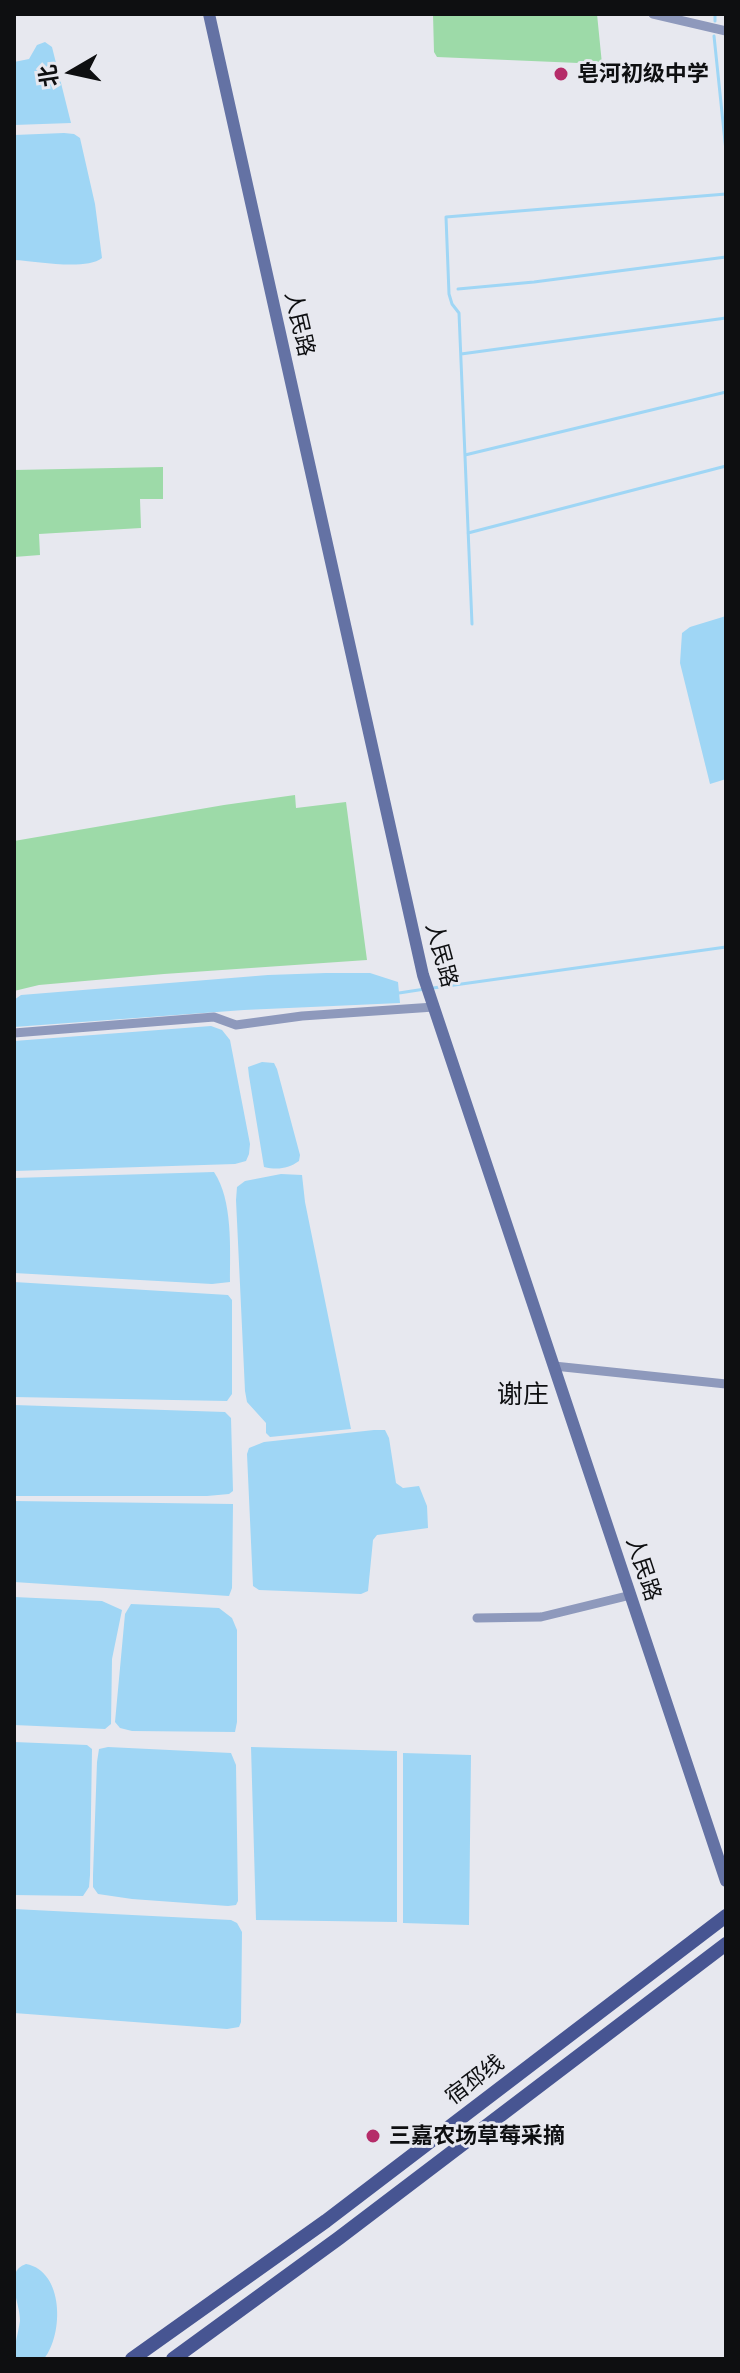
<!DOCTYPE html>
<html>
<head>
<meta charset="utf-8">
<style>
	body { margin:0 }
	#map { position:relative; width:740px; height:2373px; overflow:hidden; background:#e7e8ef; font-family:Quicksand,"Noto Sans SC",sans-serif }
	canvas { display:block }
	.frame { position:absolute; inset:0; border:16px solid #0e0f11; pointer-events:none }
	.north { position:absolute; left:32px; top:32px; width:80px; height:80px; -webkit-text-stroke:6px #e7e8ef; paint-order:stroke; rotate:261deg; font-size:22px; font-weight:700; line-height:32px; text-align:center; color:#0e0f11 }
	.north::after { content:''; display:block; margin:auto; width:28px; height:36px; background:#0e0f11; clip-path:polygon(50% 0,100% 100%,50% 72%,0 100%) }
</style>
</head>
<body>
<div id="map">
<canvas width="740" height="2373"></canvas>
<div class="frame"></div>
<div class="north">北</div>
</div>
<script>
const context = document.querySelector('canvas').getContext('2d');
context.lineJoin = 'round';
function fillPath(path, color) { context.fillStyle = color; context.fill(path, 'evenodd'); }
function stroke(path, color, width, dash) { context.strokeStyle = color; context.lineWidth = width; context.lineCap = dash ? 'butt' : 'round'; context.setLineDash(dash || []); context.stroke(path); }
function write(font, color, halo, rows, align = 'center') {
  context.font = font + ' Quicksand,"Noto Sans SC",sans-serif'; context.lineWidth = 6; context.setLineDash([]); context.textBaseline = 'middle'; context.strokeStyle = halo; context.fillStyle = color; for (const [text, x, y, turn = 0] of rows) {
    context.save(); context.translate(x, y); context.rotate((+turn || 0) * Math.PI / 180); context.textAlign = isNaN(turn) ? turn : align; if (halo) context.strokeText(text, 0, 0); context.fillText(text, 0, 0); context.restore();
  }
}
fillPath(new Path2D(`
	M433 14H597L602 64 437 57 434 52Z
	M163 467V499H140L141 528 39 534 40 555 14 557V470Z
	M295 795 296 808 346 802 367 960 164 974 39 985 14 991V841L224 805Z`), '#9ddaa8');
fillPath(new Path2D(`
	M45 42 52 47 71 123 14 125V62L29 59 37 45Z
	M64 133 74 134 80 138 95 204 102 258C85 271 36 261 14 260V135Z
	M726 616V779L710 784 680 663 682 633 690 627Z
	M326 973H370L398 982 400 1003 244 1010 14 1027V1000L21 995 268 975Z
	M211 1026 222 1030 230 1040 250 1144 249 1154 246 1161 235 1164 14 1171V1041Z
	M262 1062 274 1063 277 1069 300 1155 299 1161C288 1169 277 1170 264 1167L249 1076 248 1067Z
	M214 1172C233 1200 230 1249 230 1282L212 1284 14 1273V1178Z
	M281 1174 302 1175 305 1202 351 1429 270 1437 266 1433V1423L247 1402 245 1391 236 1200 237 1187 245 1181Z
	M14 1282 228 1295 232 1300V1394L227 1401 14 1397Z
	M14 1405 225 1412 231 1418 233 1491 229 1494 207 1496H14Z
	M374 1430H385L389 1438 396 1483 403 1488 419 1486 427 1506 428 1528 377 1535 373 1540 368 1591 361 1594 259 1590 253 1586 247 1454 249 1448 264 1442Z
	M14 1501 233 1504 232 1588 229 1596 14 1582Z
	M14 1597 102 1601 122 1610 112 1659 111 1724 105 1729 14 1725Z
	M131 1604 219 1608 232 1618 237 1630V1722L235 1732 132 1731 120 1728 115 1722 125 1614Z
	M14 1742 87 1745 92 1749 90 1875 89 1887 83 1896 14 1895Z
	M108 1747 231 1753 236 1765 238 1901 236 1905 228 1906 132 1899 98 1894 93 1887V1875L97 1762 99 1749Z
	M251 1747 397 1751V1922L256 1920Z
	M403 1753 471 1755 469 1925 403 1923Z
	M14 1909 231 1920 237 1923 242 1932 241 2022 239 2027 227 2029 14 2013Z
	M26 2264C64 2271 64 2334 44 2359H14C14 2346 18 2334 20 2321 21 2304 2 2272 26 2264Z`), '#9fd6f5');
stroke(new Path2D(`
	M715 21V14
	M714 36 726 151
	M458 289 534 282 726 257
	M461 354 726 318
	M465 455 726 392
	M468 533 726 466
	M472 624 459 313 452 304 449 294 446 217 726 194
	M433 988 726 947
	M399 993 425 989`), '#9fd6f5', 3);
stroke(new Path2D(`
	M653 14 726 31
	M14 1033 214 1017 236 1025 302 1016 434 1007
	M554 1366 726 1384
	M477 1618 541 1617 631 1595`), '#8e99bc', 9);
stroke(new Path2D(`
	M209 14 423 975 726 1881`), '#6472a4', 12);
stroke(new Path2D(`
	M132 2359 326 2221 726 1916
	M173 2359 339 2238 726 1944`), '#475592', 14);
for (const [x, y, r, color] of [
	[561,74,8,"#b52c69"],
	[373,2136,8,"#b52c69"]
]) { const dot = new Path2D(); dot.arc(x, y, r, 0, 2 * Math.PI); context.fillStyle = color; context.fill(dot); stroke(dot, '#e7e8ef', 3); }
write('bold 22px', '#0e0f11', '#e7e8ef', [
	["皂河初级中学",577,74],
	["三嘉农场草莓采摘",389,2136]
], 'left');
write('22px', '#0e0f11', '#e7e8ef', [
	["人民路",299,324,77],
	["人民路",441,955,75],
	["人民路",643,1569,72],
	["宿邳线",475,2080,-37]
]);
write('26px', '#0e0f11', '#e7e8ef', [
	["谢庄",523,1395]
]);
</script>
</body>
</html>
